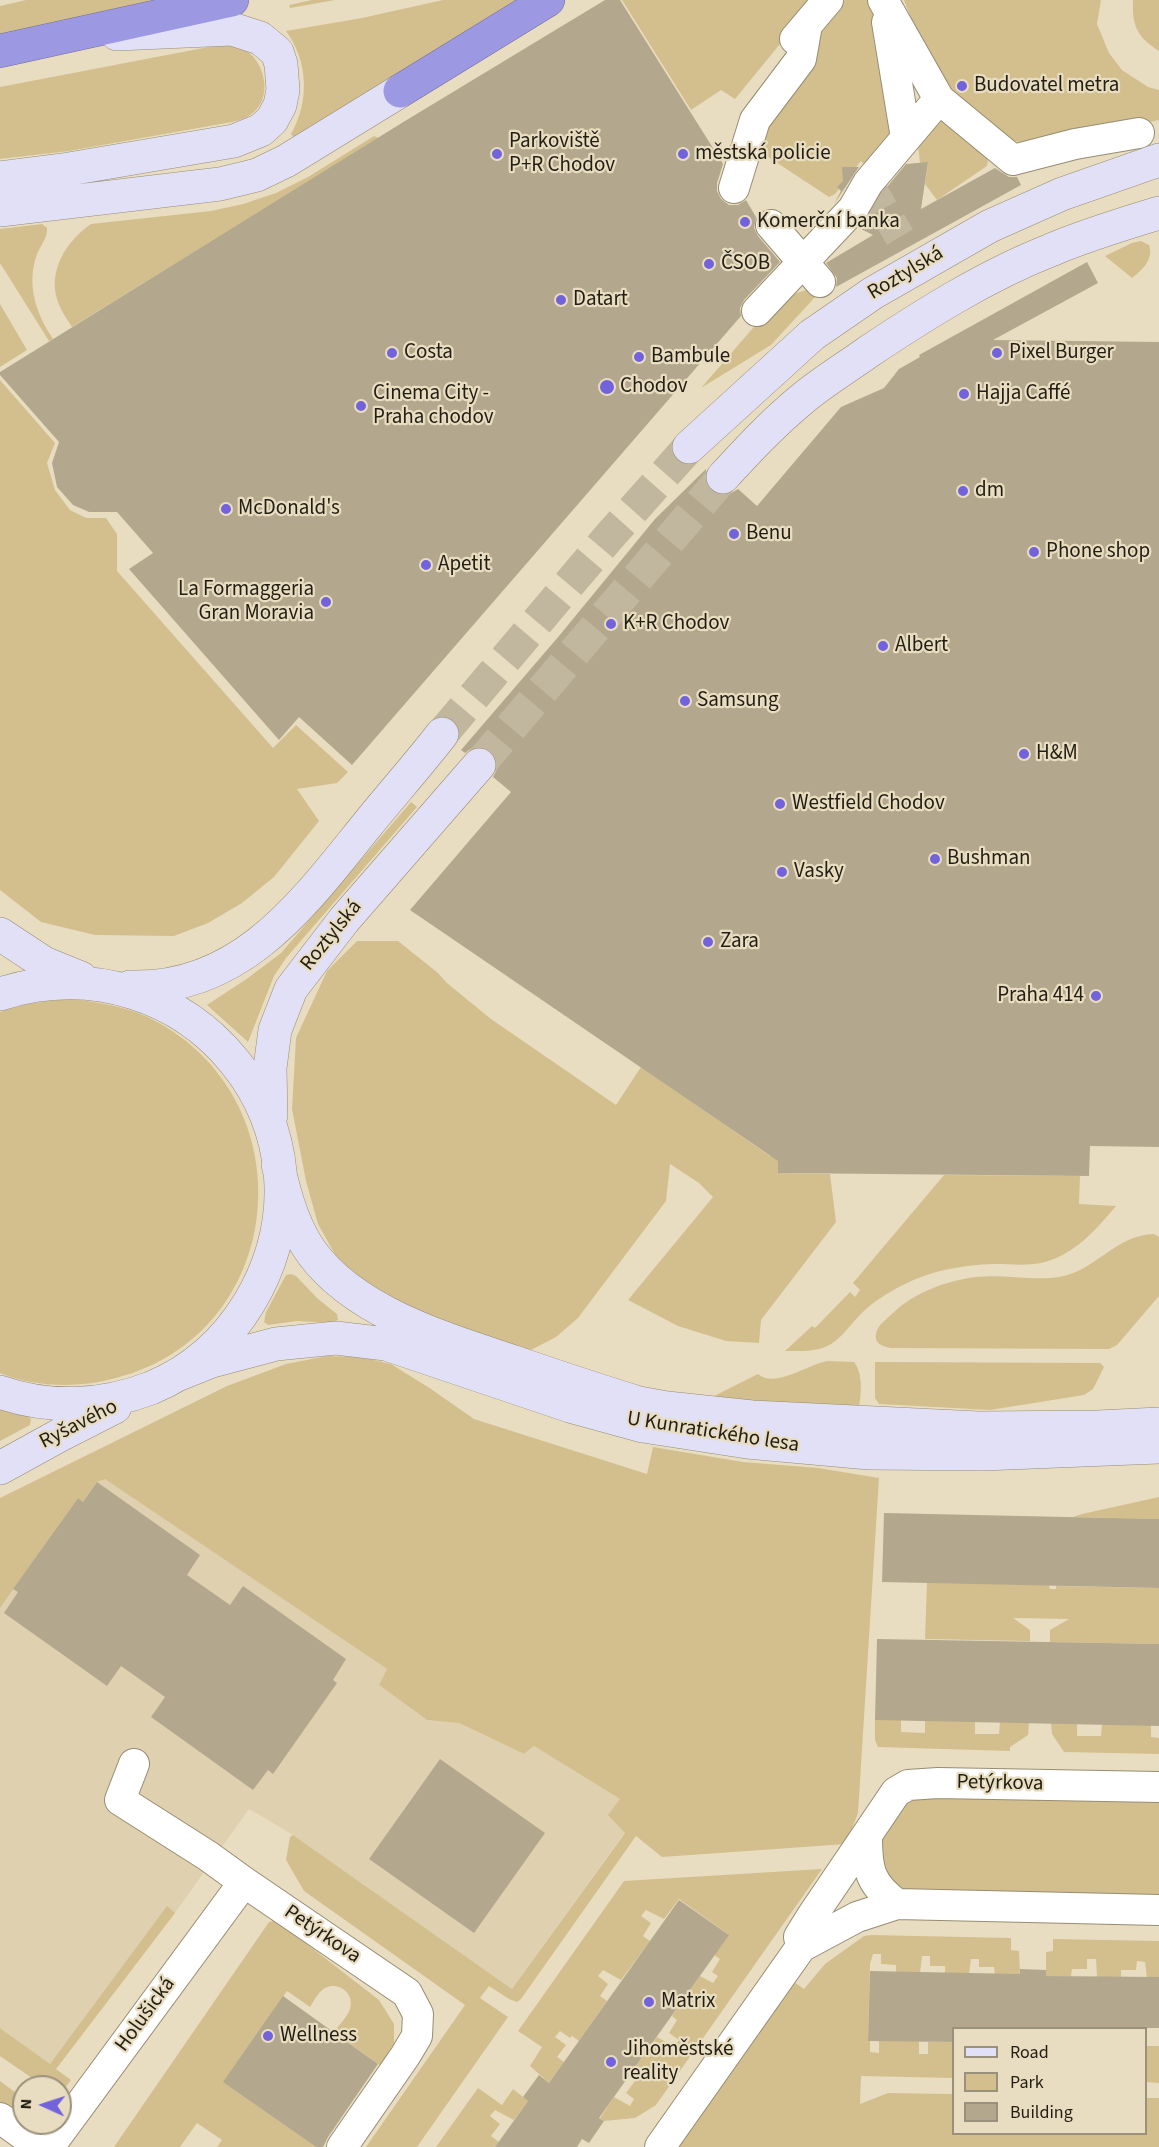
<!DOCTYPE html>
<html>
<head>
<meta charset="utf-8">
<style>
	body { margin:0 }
	#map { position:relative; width:1159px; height:2147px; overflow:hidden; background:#e9ddc1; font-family:"Source Sans 3",sans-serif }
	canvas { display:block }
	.legend { position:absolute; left:952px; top:2027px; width:195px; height:108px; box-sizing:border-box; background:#e9ddc1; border:2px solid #9a917c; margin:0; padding:8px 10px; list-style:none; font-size:18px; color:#231e14 }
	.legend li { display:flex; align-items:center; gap:12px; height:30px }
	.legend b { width:30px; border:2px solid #9a917c }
	.north { position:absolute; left:12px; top:2075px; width:60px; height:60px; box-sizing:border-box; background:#e9ddc1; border:2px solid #9a917c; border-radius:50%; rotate:273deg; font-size:16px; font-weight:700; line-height:24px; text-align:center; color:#231e14 }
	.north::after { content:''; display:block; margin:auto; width:21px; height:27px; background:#7263dd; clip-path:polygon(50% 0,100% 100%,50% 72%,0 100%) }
</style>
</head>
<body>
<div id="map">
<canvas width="1159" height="2147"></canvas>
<ul class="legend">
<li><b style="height:8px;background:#e1e0f6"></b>Road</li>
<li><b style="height:16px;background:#d3bf8e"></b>Park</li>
<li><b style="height:16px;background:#b3a88d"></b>Building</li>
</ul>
<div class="north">N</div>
</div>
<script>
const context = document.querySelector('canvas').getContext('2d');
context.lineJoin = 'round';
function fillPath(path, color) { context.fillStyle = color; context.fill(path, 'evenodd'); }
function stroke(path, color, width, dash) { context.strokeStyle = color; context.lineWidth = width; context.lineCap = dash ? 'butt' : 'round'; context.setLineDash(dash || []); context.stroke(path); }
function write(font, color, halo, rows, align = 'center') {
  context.font = font + ' "Source Sans 3",sans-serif'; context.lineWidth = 4.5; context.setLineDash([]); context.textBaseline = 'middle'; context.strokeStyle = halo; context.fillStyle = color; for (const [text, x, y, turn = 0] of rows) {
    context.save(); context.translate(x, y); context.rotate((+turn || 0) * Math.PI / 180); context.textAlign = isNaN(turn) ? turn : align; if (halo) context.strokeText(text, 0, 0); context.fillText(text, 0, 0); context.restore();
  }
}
fillPath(new Path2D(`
	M105 1478 387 1669 379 1685 427 1720 459 1723 524 1754 534 1746 620 1799 625 1832 512 1989 293 1835 249 1809 175 1913 56 2069 0 2028V1608L78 1498 97 1482Z`), '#dfd1af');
fillPath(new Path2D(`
	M26 0H157L0 35V6Z
	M312 0H335L290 8 289 5Z
	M443 0H531L298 143 291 134C310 101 308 61 286 31L362 18Z
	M622 0H816L735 99 721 90 691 110Z
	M845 0H871L897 140 869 170 861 161 835 194 829 197 759 151 756 136 815 35Z
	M904 0H1101L1097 24 1109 53 1122 70 1148 87 1159 90V120C1124 127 1037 151 1007 139L950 92 922 46Z
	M1133 0H1159V51C1137 37 1132 26 1133 0Z
	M219 45C227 45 235 45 242 48 266 60 274 100 250 115 245 119 238 120 232 122L69 151 0 159V87Z
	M945 120 989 155 987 166 937 200 925 184 928 163H920L918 145 931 123Z
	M374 136 379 138 72 327C67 319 61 311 58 302 47 272 66 241 91 224L211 211 243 204 276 193 308 177Z
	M42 224 47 228C48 237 41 245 37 254 26 285 36 313 53 339L49 341 0 263V229Z
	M1141 241 1149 245C1154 258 1143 270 1132 278L1105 256 1132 243Z
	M828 283 771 345 701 388 778 299Z
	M0 304 27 350 0 367Z
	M0 380 55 443 47 463 55 490 70 510 86 518H106L117 534V571L273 748 296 725 348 772 337 783 297 789 319 821 274 877 242 903 208 923 174 936 95 935 41 922 0 890Z
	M411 802 417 807 286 958 274 976 248 1042 207 1005 248 978 281 953Z
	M357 941H398L438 973 447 983 491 1019 616 1105 641 1067 770 1156H778L779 1173 830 1174 836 1222 761 1320 759 1343 726 1341 678 1326 628 1300 713 1197 699 1183 670 1164 666 1201 578 1318 556 1337 531 1350 503 1347 456 1331 364 1284 337 1258 318 1224 306 1181 292 1109 296 1038 327 971Z
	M72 999C102 1003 132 1007 159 1023 309 1107 285 1335 116 1378 79 1388 36 1388 0 1373V1012C23 1003 47 1001 72 999Z
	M944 1175 1080 1176 1079 1204 1116 1206C1096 1230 1073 1256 1041 1263 1026 1266 1010 1264 995 1264 963 1265 932 1270 903 1285 887 1293 871 1303 859 1316 848 1327 840 1341 825 1347 812 1352 798 1351 785 1351L812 1326 815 1328 850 1292 855 1297 860 1290 853 1283Z
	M1154 1234 1159 1237V1296L1117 1345 1109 1349 890 1348C883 1346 874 1344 876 1334 877 1325 887 1319 893 1313 915 1292 946 1281 976 1277 1004 1274 1032 1281 1059 1277 1096 1271 1115 1235 1154 1234Z
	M291 1274 296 1276 318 1299 337 1314 338 1320 332 1323 297 1321 268 1325 264 1322 266 1312 286 1275Z
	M327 1356 361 1357 391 1364 431 1389 474 1419 647 1474 653 1447 743 1462 818 1468 879 1478 858 1813 846 1844 662 1857 636 1836 521 1999 517 2002 509 1999 489 1986 480 1998 508 2017 417 2147H366L465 2005 304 1891 286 1860 290 1837 293 1835 512 1989 625 1833 608 1815 620 1799 534 1746 524 1754 459 1723 427 1720 379 1685 387 1669 105 1479 97 1482 83 1502 78 1498 0 1608V1498L227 1386 286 1364Z
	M828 1361 854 1362C864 1374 861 1398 858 1412L712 1397 758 1374C776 1389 807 1364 828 1361Z
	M875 1362 1100 1363 1104 1367 1093 1389 1084 1395 990 1410 879 1404 875 1398Z
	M0 1406 25 1414 31 1419 30 1425 0 1441Z
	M1159 1497V1519L1073 1517 1082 1514Z
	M927 1582 1049 1585 1050 1589H1056V1586L1159 1588V1644L1050 1642V1630L1069 1619 1013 1618 1030 1630V1641H1027L925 1639Z
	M875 1719 901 1720V1732L925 1733V1720L975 1721V1734H999L1000 1722 1029 1723 1028 1735 1010 1747V1751L878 1747 875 1740Z
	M1051 1723 1077 1724V1736H1101L1102 1724 1151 1725V1737L1159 1738V1754L1064 1752 1052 1734Z
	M1159 1796V1902L903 1897 886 1886 878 1842 899 1810 913 1797Z
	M822 1869 656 2105 635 2118 604 2121 600 2118 614 2097 630 2106 634 2099 626 2093 635 2081 629 2076 657 2037 674 2047 679 2040 669 2033 677 2020 672 2016 700 1976 713 1983 718 1976 712 1972 720 1959 714 1955 728 1934 679 1899 664 1919 646 1910 641 1916 651 1923 643 1936 650 1941 621 1980 603 1970 598 1976 608 1984 600 1996 607 2001 579 2041 572 2036 570 2038 560 2031 555 2037 566 2045 557 2057 564 2062 549 2083 530 2066 542 2047 518 2031 624 1881Z
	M167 1906 175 1913 56 2069 71 2080 60 2095V2087H45L0 2056V2028L50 2064Z
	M273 1921 281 1924 379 2000 394 2024V2043L381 2066 334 2032C339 2025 347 2017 350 2009 355 1993 338 1981 325 1988 318 1992 314 2001 310 2007L287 1991 224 2082 316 2147H217L222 2140 197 2123 180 2147H114L269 1922Z
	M871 1935 1011 1938V1950L1019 1951 1020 1975H995L994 1967H979V1959H971L969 1974 945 1973V1966H930V1956H922L920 1973 896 1972V1965L881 1964V1954H873L870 1964 868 2040H870V2052L879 2053V2040L919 2041V2054H928V2042H953V2078L861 2076 860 2104 888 2093 953 2094 954 2134H1146V2098H1159V2147H677L794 1982 804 1989 825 1964 864 1936Z
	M1053 1939 1159 1941V1978H1147L1145 1962 1137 1961 1136 1970H1121V1977H1097L1096 1959H1087V1969H1072L1071 1976H1046V1952L1053 1951Z
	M1146 2046H1159V2083L1146 2082Z
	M0 2081 24 2099V2112L0 2105Z
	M478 2088 502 2105 513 2089 528 2101 514 2120 495 2110 490 2116 500 2124 491 2136 499 2142 495 2147H436Z`), '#d3bf8e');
fillPath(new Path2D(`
	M605 0H620L723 164 717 183V191L721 199 729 205H738L746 200 756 217 754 228 758 236 780 262 744 300 740 308 741 316 352 765 299 717 279 740 129 569 153 553 117 512H89L73 505 57 487 52 463 59 442 0 375V372L405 121Z
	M928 162 921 209 995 168 1009 177H1017L1021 185 836 287 837 278 826 263 873 235 859 228 868 218 882 193 906 164Z
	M842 167H859L834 204 841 191 837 187 843 181Z
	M1087 262 1098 283 993 340 1159 342V1147L1090 1146 1089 1176 778 1173V1161L410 910 511 792 493 777 497 769V759L491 751 482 747 472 748 465 753 461 750 559 636 655 519 706 469 705 482 711 491 718 495H728L738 489 757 506 841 407 884 388 899 369 920 357 919 355Z
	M97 1482 200 1555 187 1575 230 1605 243 1586 346 1659 333 1680 337 1683 273 1774 268 1770 253 1790 151 1717 165 1697 121 1666 107 1686 4 1613 18 1592 13 1589 78 1498 83 1502Z
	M884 1513 1159 1519V1588L882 1582Z
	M877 1639 1159 1644V1726L875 1720Z
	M440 1759 545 1833 474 1933 369 1859Z
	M679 1900 729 1935 599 2118 604 2121 589 2143 582 2139 577 2147H495L528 2101 523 2097 539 2075 549 2083Z
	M1020 1969 1046 1970V1976L1159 1977V2028H954V2042L868 2041 870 1971 1020 1974Z
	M283 1996 378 2064 328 2137 323 2147H316L223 2082Z`), '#b3a88d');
stroke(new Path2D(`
	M868 183 900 237`), '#c1b79e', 30, [30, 15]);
stroke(new Path2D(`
	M442 734 608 538 689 447
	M479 765 723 477`), '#c1b79e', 33, [33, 16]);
const street = new Path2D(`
	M883 0 939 99 1013 160 1075 144 1139 133
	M887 22 906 138
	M795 39 828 0
	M734 188 755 120 801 59 807 25
	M771 225 820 282
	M757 311 853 209 868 183 939 99
	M134 1764 120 1800 208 1856 244 1882 407 1993 418 2014 417 2036 405 2056 342 2147
	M867 1837C867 1870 870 1884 897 1904
	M801 1947 799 1937 812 1916 896 1792 908 1785 938 1783 1159 1787
	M0 2118 40 2147
	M49 2147 244 1882
	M660 2147 801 1947 857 1917 897 1904 1159 1910`);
const secondary = new Path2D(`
	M0 178 69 169 234 141 261 130 272 120 280 105 283 90 281 64 277 52 260 38 232 29 117 34
	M0 210 220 184 257 175 286 161 400 91
	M689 447 812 335 873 293 990 226 1062 194 1159 160
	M723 477C748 450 773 423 801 400 822 382 846 368 868 352 925 314 987 275 1051 250 1086 235 1123 224 1159 213
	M0 934 44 963 81 978
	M130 987C241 991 304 903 367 825 392 794 418 765 442 734
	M0 994C190 934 352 1131 249 1303 226 1341 192 1371 151 1388 102 1407 49 1409 0 1392
	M271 1115 270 1068 275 1030 291 989 344 920 479 765
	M278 1164C284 1194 293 1227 312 1253 356 1313 446 1339 514 1362 555 1376 597 1390 639 1403L667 1408 752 1417 979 1428 1098 1427 1159 1424
	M177 1375 212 1361 276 1344 336 1338 386 1344 570 1406 643 1426 747 1442 869 1453 983 1454 1159 1447
	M0 1468 60 1435 115 1407`);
const highway = new Path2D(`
	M0 51 232 0
	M400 91 548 0`);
stroke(street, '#978c72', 32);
stroke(secondary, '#978c72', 34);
stroke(highway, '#726e9a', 34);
stroke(street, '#fff', 30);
stroke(secondary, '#e1e0f6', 33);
stroke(highway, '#9c99e2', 33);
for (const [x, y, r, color] of [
	[962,86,6,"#7263dd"],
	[497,154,6,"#7263dd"],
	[683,154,6,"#7263dd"],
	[745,222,6,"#7263dd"],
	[709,264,6,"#7263dd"],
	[561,300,6,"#7263dd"],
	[392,353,6,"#7263dd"],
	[997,353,6,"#7263dd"],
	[639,357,6,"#7263dd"],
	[607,387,8,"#7263dd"],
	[964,394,6,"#7263dd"],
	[361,406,6,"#7263dd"],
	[963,491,6,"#7263dd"],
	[226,509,6,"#7263dd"],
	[734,534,6,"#7263dd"],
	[1034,552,6,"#7263dd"],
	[426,565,6,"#7263dd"],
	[326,602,6,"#7263dd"],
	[611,624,6,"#7263dd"],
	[883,646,6,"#7263dd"],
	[685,701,6,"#7263dd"],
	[1024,754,6,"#7263dd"],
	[780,804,6,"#7263dd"],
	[935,859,6,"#7263dd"],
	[782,872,6,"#7263dd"],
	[708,942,6,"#7263dd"],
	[1096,996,6,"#7263dd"],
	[649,2002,6,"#7263dd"],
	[268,2036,6,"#7263dd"],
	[611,2062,6,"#7263dd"]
]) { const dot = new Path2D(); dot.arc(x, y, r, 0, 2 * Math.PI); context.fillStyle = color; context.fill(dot); stroke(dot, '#e9ddc1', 2); }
write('21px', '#231e14', '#e9ddc1', [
	["Budovatel metra",974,86],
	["Parkoviště",509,142],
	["P+R Chodov",509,166],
	["městská policie",695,154],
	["Komerční banka",757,222],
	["ČSOB",721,264],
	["Datart",573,300],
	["Costa",404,353],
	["Pixel Burger",1009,353],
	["Bambule",651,357],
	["Chodov",620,387],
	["Cinema City -",373,394],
	["Praha chodov",373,418],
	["Hajja Caffé",976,394],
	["dm",975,491],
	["McDonald's",238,509],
	["Benu",746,534],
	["Phone shop",1046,552],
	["Apetit",438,565],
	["La Formaggeria",314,590,"right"],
	["Gran Moravia",314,614,"right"],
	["K+R Chodov",623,624],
	["Albert",895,646],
	["Samsung",697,701],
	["H&M",1036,754],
	["Westfield Chodov",792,804],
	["Bushman",947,859],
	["Vasky",794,872],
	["Zara",720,942],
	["Praha 414",1084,996,"right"],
	["Matrix",661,2002],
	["Wellness",280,2036],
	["Jihoměstské",623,2050],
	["reality",623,2074]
], 'left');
write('21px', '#231e14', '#e9ddc1', [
	["Roztylská",906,274,-31],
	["Roztylská",332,936,-51],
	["Ryšavého",79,1425,-27],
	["U Kunratického lesa",713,1433,9],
	["Petýrkova",1000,1784,1],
	["Petýrkova",322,1935,34],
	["Holušická",146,2015,-54]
]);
</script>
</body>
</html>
